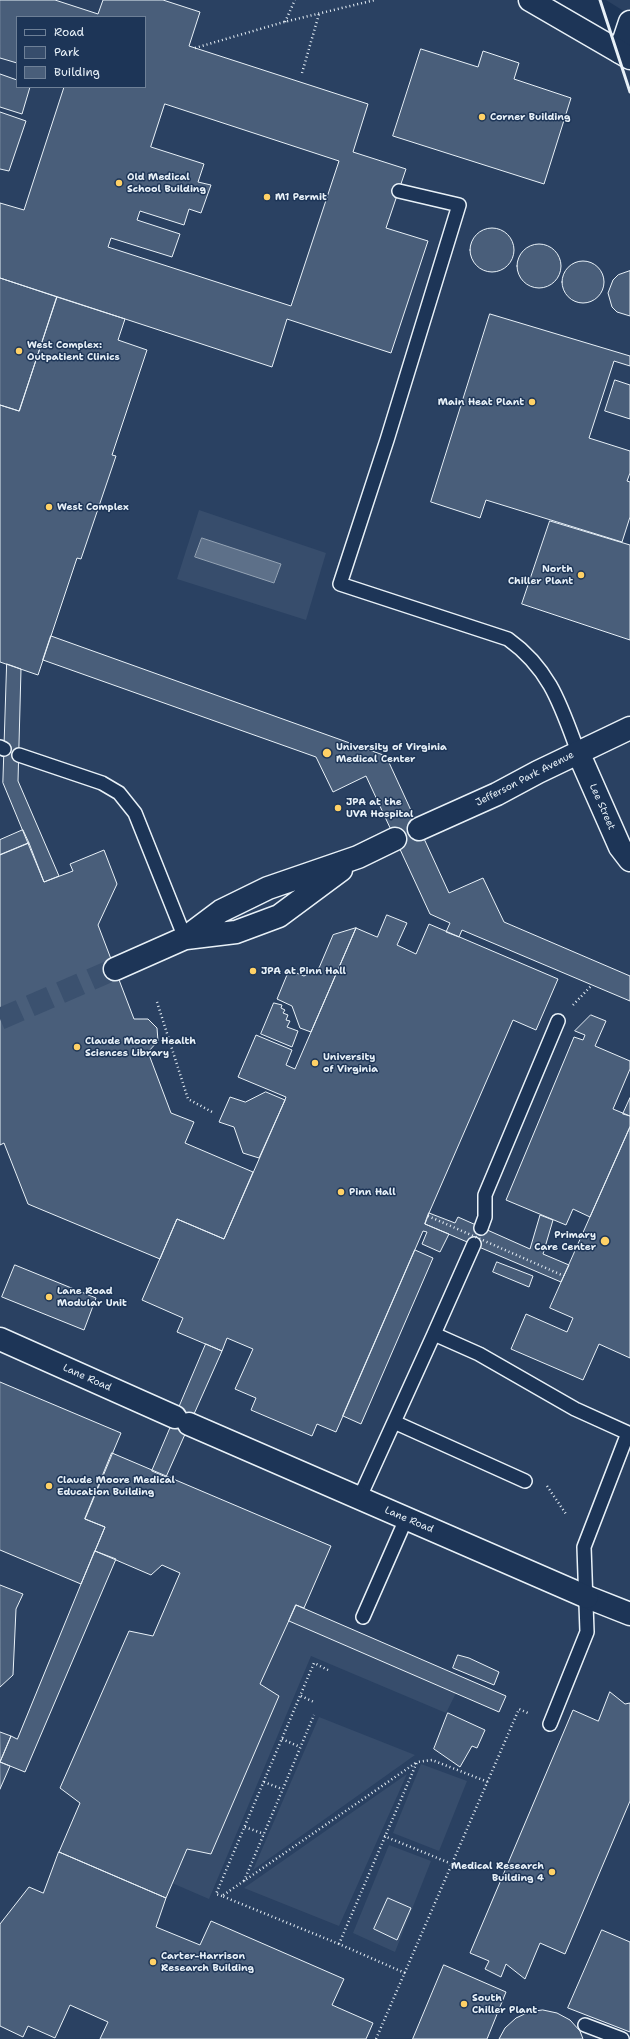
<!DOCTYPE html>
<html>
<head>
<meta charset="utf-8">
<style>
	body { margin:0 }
	#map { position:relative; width:630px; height:2039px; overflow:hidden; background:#1d3557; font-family:"Shantell Sans",sans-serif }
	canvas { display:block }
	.legend { position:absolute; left:16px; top:16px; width:130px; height:72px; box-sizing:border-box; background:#1d3557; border:1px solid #6e8097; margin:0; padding:5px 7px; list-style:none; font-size:12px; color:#e8f1f8 }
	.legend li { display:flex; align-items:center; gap:8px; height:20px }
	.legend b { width:20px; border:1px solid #6e8097 }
</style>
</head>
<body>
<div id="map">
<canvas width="630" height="2039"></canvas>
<ul class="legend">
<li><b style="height:5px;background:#1d3557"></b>Road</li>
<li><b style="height:11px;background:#374d6c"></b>Park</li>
<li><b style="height:11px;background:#495e7a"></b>Building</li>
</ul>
</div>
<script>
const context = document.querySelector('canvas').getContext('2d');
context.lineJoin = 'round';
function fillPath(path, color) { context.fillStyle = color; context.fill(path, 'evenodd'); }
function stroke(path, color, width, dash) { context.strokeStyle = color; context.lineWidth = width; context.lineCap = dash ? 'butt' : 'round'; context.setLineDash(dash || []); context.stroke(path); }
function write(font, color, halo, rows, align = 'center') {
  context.font = font + ' "Shantell Sans",sans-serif'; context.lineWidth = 3; context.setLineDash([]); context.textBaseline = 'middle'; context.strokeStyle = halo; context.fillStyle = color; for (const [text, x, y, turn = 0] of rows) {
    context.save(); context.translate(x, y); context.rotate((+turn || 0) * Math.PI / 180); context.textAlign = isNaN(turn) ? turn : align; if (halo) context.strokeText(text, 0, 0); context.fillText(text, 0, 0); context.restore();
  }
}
fillPath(new Path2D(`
	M0 0H515L630 62V2039H0ZM17 17H145V87H17Z
	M606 0H630V15Z`), '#2a4162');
fillPath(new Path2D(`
	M199 510 326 553 306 620 177 579ZM202 538 281 564 275 583 195 557Z
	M289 1621 456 1693 446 1713 311 1656 209 1899 172 1883 187 1849 211 1854 279 1696 260 1684Z
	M319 1717 415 1755 253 1870Z
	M421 1764 467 1781 439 1851 393 1833Z
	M407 1774 339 1926 244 1888Z
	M389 1845 431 1861 395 1952 353 1933Z`), '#374d6c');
const water = new Path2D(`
	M202 538 281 564 274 583 195 557Z`);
fillPath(water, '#5d7089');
stroke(water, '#95a4b5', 1);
const building = new Path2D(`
	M0 0H55L98 14 103 0H163L200 12 189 46 368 104 353 152 406 169 386 228 428 241 391 353 287 319 272 367 0 278V203L24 210 64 87H145V17H17V63L0 58ZM165 104 339 161 291 306 108 247 111 238 172 257 180 234 137 220 140 211 184 225 189 209 201 213 211 185 198 182 204 164 151 147Z
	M421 49 478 67 483 51 519 63 514 79 571 98 544 184 393 136Z
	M0 74 17 80V87H30L22 114 0 107Z
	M0 112 26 121 9 171 0 169Z
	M470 250a22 22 0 1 1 44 0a22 22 0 1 1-44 0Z
	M517 266a22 22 0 1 1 44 0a22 22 0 1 1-44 0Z
	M562 282a21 21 0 1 1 42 0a21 21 0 1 1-42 0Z
	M630 271V316L617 312 612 307 608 293 613 280 618 275Z
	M0 278 57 297 19 411 0 405Z
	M57 297 125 319 118 340 147 350 112 455 116 456 81 559 77 558 38 675 0 662V405L19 411Z
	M490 314 630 356V366L614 361 589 438 630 451V473L627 481 630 482V517L622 542 486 500 480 518 431 502Z
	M615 380 630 385V419L605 411Z
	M550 521 630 545V640L522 604Z
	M51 636 386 756 449 893 483 878 504 922 630 976V1001L462 930 459 937 446 932 450 923 430 914 366 776 333 792 316 757 43 660Z
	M7 664 21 669 18 781 59 876 44 882 3 783Z
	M23 830 29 843 0 855V840Z
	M29 843 44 882 73 871 70 864 104 850 117 884 98 925 134 1019H148L157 1028 158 1041 148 1052 171 1113 194 1122 185 1143 253 1172 224 1239 177 1219 160 1259 28 1204 4 1143 0 1145V855Z
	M387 915 407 923 397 945 416 954 429 924 558 979 536 1030 513 1020 429 1213 425 1224 449 1234 440 1252 422 1244 427 1232 423 1231 336 1432 317 1424 312 1436 251 1410 256 1398 235 1389 253 1349 227 1338 222 1351 177 1332 183 1318 142 1300 177 1219 224 1239 285 1100 286 1097 238 1077 256 1035 292 1050 286 1065 295 1069 356 928 377 937Z
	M356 928 311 1032 300 1028 292 1006 277 999 289 970 304 976 319 968 333 935Z
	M274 1003 282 1005 281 1008 285 1010 283 1013 288 1015 286 1020 290 1021 287 1027 298 1031 292 1047 261 1034Z
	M591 1015 606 1021 595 1046 630 1061V1069L613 1109 630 1116V1127L590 1217 573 1209 566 1225 506 1200 574 1037 583 1040 585 1035 575 1031Z
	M266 1092 285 1100 259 1158 243 1153 234 1127 219 1122 230 1097 245 1102Z
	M630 1098V1116L623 1114Z
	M630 1127V1358L599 1344 583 1380 511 1349 526 1314 567 1332 573 1318 550 1308Z
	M429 1213 455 1223 458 1217 530 1249 540 1215 553 1220 543 1254 569 1265 561 1282 425 1224Z
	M415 1250 433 1258 361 1424 343 1416Z
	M497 1262 533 1276 529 1287 493 1272Z
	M15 1265 96 1298 84 1330 2 1297Z
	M206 1344 222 1351 166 1477 152 1471Z
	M0 1382 121 1433 85 1519 105 1527 81 1584 0 1550Z
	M112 1453 331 1546 304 1608 296 1605 260 1684 279 1696 211 1854 187 1849 166 1898 59 1852 80 1803 60 1788 129 1631 153 1636 180 1573 162 1565 151 1575 95 1551 105 1527 85 1519Z
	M95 1551 116 1559 25 1772 0 1762 11 1736 17 1739Z
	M0 1585 23 1594 16 1609 13 1675 0 1687Z
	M296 1605 506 1696 499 1712 289 1621Z
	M458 1655 469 1658 499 1672 494 1685 453 1668Z
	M610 1692 625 1704 630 1703V1801L565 1954 540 1943 525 1979 506 1964 501 1977 485 1969 489 1961 470 1953 573 1710 598 1721Z
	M448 1713 485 1730 477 1748 472 1746 460 1767 434 1749Z
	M0 1732 11 1736 0 1762Z
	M0 1762 10 1766 0 1789Z
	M59 1852 166 1898 156 1927 200 1945 211 1921 344 1979 332 2005 373 2023 366 2039H100L108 2022 70 2005 55 2038 28 2026 23 2037 0 2026V1924L29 1887 43 1893Z
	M388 1898 411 1908 397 1940 374 1929Z
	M602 1930 630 1942V2032L568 2008Z
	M444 1965 506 1992 487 2039H413Z
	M543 2010 557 2013 570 2020 580 2031 583 2039H499L505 2028 516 2018 529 2012Z`);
fillPath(building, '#495e7a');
stroke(building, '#e8f1f8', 1);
stroke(new Path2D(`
	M0 1019 115 969`), '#3b516f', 22, [22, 11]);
const lane = new Path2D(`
	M399 191 459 205 387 440 340 584 508 639C550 669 561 706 578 752
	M0 747 4 749
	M19 755 102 783 119 793 135 813 185 938
	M481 1228 485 1217V1195L558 1021
	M434 1334 474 1244
	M394 1422 525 1481
	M359 1499 434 1334 479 1354 575 1409 628 1433 584 1547 587 1632 550 1724
	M363 1617 406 1519
	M585 2025 622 2039`);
const street = new Path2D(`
	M587 1597 630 1614`);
const secondary = new Path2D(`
	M620 52 630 22
	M578 752 620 847 630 860
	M419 829 497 794 538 772 630 728
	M186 938 236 932 279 916 341 870
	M115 969 185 938 221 911 268 888 358 857 395 839
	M0 1339 175 1417
	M189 1424 587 1597`);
const primary = new Path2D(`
	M530 0 630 58`);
stroke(lane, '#e8f1f8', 16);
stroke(street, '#e8f1f8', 25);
stroke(secondary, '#e8f1f8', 25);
stroke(primary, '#e8f1f8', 25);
stroke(new Path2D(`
	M285 22 295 0
	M195 48 284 22 375 0
	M302 73 319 14
	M157 1002 188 1099 214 1113
	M573 1005 592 985
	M547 1486 566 1514
	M301 1696 314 1702
	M282 1739 300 1747
	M264 1782 282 1789
	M245 1827 264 1834
	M384 1836 452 1864
	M244 1881 314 1715
	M222 1896 216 1894 314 1663 328 1670
	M339 1944 222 1896 417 1762
	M405 1973 339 1944 417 1762 432 1760 488 1782
	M376 2039 519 1709 530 1714`), '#e8f1f8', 2.5, [1, 3]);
stroke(lane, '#1d3557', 13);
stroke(street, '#1d3557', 22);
stroke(secondary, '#1d3557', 22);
stroke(primary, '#1d3557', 22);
stroke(new Path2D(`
	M600 0 630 92`), '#e8f1f8', 3);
stroke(new Path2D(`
	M428 1216 564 1276`), '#e8f1f8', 2.5, [1, 3]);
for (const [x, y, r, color] of [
	[482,117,4,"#ffd166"],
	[119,183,4,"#ffd166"],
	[267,197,4,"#ffd166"],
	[19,351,4,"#ffd166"],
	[532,402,4,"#ffd166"],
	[49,507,4,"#ffd166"],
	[581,575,4,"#ffd166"],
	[327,753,5,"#ffd166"],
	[338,808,4,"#ffd166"],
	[253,971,4,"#ffd166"],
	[77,1047,4,"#ffd166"],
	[315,1063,4,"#ffd166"],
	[341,1192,4,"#ffd166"],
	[605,1241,5,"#ffd166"],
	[49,1297,4,"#ffd166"],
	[49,1486,4,"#ffd166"],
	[552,1872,4,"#ffd166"],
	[153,1962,4,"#ffd166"],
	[464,2004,4,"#ffd166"]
]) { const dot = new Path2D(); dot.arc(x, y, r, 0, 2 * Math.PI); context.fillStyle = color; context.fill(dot); stroke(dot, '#1d3557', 1.5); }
write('bold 10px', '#e8f1f8', '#1d3557', [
	["Corner Building",490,117],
	["Old Medical",127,177],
	["School Building",127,189],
	["M1 Permit",275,197],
	["West Complex:",27,345],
	["Outpatient Clinics",27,357],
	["Main Heat Plant",524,402,"right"],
	["West Complex",57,507],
	["North",573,569,"right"],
	["Chiller Plant",573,581,"right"],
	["University of Virginia",336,747],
	["Medical Center",336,759],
	["JPA at the",346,802],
	["UVA Hospital",346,814],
	["JPA at Pinn Hall",261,971],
	["Claude Moore Health",85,1041],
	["Sciences Library",85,1053],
	["University",323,1057],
	["of Virginia",323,1069],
	["Pinn Hall",349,1192],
	["Primary",596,1235,"right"],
	["Care Center",596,1247,"right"],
	["Lane Road",57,1291],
	["Modular Unit",57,1303],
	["Claude Moore Medical",57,1480],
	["Education Building",57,1492],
	["Medical Research",544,1866,"right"],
	["Building 4",544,1878,"right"],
	["Carter-Harrison",161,1956],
	["Research Building",161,1968],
	["South",472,1998],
	["Chiller Plant",472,2010]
], 'left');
write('10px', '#e8f1f8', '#1d3557', [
	["Jefferson Park Avenue",525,779,-27],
	["Lee Street",602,807,66],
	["Lane Road",87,1378,24],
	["Lane Road",409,1520,23]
]);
</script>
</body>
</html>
